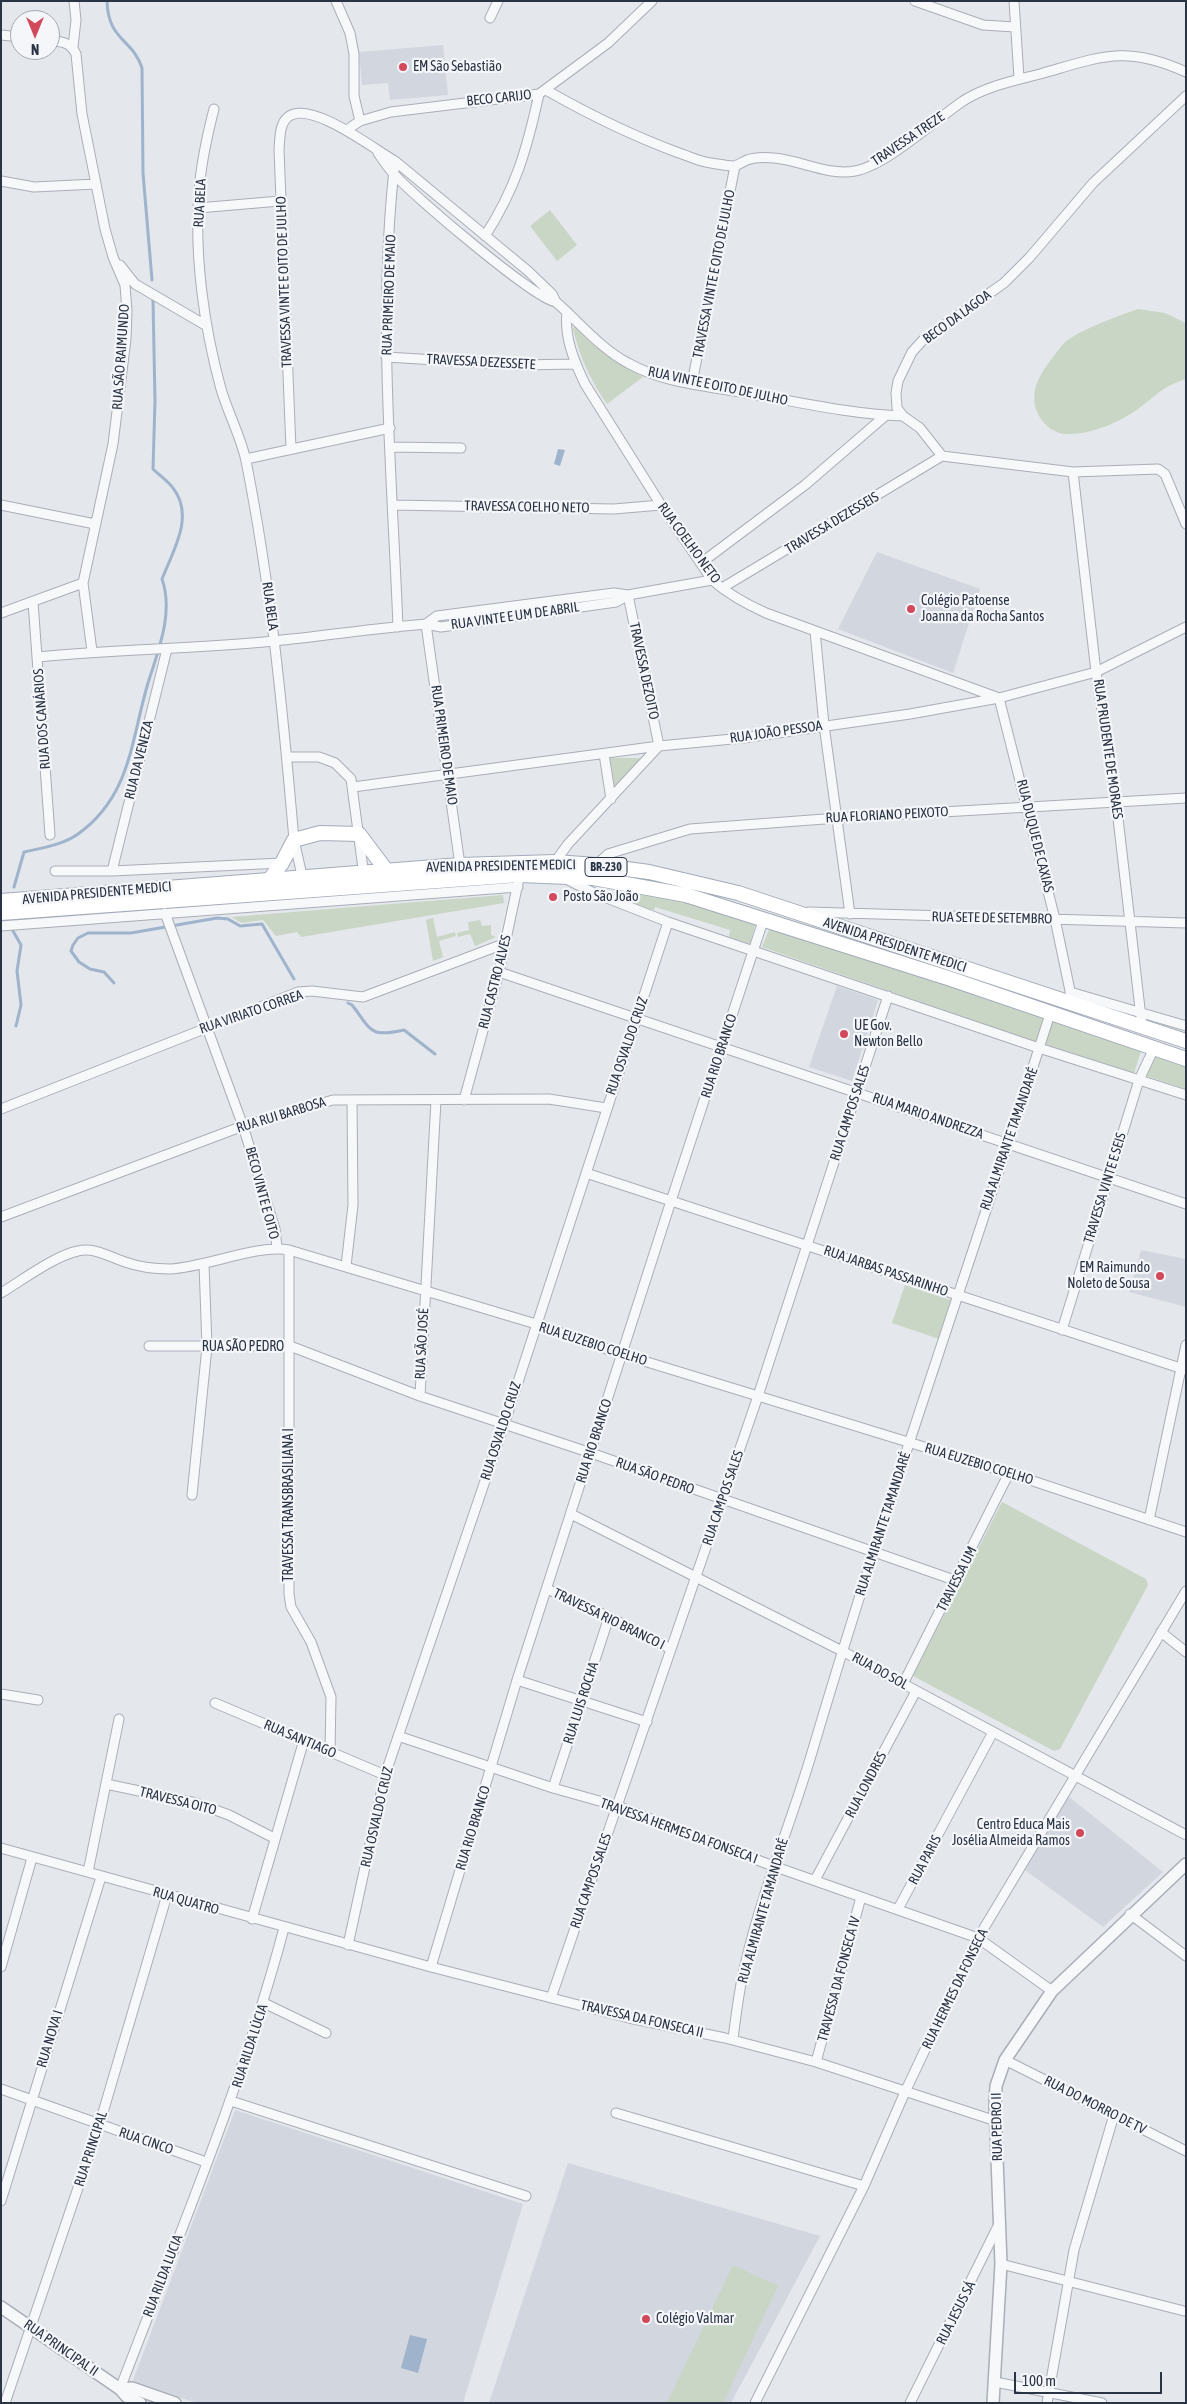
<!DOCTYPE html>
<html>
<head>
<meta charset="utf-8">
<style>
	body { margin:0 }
	#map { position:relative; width:1187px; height:2404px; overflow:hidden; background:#e4e7ec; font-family:"Asap Condensed",sans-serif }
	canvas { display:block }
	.frame { position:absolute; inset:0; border:2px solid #2b3445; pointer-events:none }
	.north { position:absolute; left:10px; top:10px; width:50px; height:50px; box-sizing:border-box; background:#f4f6f9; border:1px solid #a4a8b1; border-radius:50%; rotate:180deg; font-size:14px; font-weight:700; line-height:20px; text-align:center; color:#2b3445 }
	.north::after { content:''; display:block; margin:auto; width:18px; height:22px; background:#d1495b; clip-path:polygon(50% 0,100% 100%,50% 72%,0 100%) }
	.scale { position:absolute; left:1014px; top:2372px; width:148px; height:22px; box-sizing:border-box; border:2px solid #2b3445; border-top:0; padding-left:6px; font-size:15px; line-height:18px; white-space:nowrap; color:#2b3445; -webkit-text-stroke:4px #f4f6f9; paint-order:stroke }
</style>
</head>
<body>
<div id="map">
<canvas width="1187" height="2404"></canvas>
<div class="frame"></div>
<div class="north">N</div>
<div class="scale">100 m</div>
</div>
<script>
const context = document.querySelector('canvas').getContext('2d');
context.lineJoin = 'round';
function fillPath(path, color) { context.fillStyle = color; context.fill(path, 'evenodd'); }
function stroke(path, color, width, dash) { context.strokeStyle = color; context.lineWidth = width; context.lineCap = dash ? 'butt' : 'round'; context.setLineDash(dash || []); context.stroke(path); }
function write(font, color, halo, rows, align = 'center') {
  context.font = font + ' "Asap Condensed",sans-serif'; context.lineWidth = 4.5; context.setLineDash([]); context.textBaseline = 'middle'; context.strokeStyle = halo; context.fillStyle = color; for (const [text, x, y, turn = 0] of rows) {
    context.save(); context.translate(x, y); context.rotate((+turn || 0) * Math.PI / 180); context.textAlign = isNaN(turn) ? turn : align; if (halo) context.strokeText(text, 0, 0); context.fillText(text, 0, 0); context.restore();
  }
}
fillPath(new Path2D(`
	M443 45 448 95 390 100 388 83 362 85 359 52Z
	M877 552 980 589 953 673 838 629Z
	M837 986 878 1000 852 1081 809 1067Z
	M1141 1250 1186 1259V1307L1129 1292Z
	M1068 1796 1163 1872 1103 1927 1025 1870Z
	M235 2110 523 2204 463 2403H198L132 2383Z
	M568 2163 820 2236 731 2403H489Z`), '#d2d6de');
fillPath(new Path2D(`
	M550 210 577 245 557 261 530 226Z
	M1138 309 1165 313 1186 323V379C1161 387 1157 395 1138 409 1120 422 1092 434 1070 434 1056 435 1046 427 1039 416 1027 393 1040 374 1053 357 1057 352 1061 346 1065 342 1082 329 1118 316 1138 309Z
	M575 324 616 361 643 377 607 404C590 380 580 357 573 329Z
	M610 758H644L615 789Z
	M636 888 756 921 750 944 729 937 730 930 655 907 654 910 633 905Z
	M503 895 504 903 301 937 297 932 276 936 263 920 242 923 231 917Z
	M433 918 437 937 455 932 456 936 439 941 443 957 433 961 426 920Z
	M480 920 482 926 491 925V935L496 937 475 946 470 934 458 937 457 933 469 930 468 922Z
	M771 925 1045 1017 1036 1042 762 947Z
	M1053 1018 1142 1048 1134 1073 1044 1044Z
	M1155 1052 1186 1062V1089L1146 1076Z
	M905 1285 951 1300 939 1339 892 1323Z
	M1002 1502 1146 1579 1148 1585 1060 1749 1054 1751 913 1676Z
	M733 2265 778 2286 723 2403H667Z`), '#c9d6c5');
fillPath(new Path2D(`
	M558 449 565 450 560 466 554 464Z
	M410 2335 427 2339 418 2373 401 2368Z`), '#9fb4cc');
stroke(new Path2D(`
	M107 1C108 41 133 39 142 68L143 173 152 280
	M14 887 24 852C41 848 63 845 78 834 131 796 131 740 148 683 158 651 174 613 162 579 173 551 195 516 173 488 168 481 159 475 153 469L155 401 153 300
	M13 931 21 945 17 971 21 1005 16 1026
	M114 983 104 972 90 969 79 962 71 951 73 945 78 938 88 933H131L217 918 228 919 240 926 262 924 294 979
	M348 1003 352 1005C372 1030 368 1038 404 1030L435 1054`), '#9fb4cc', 3);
const minor = new Path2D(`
	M336 1 350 33 354 54V96L360 121
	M915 1 983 25 1015 27
	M1014 1 1019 78
	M490 18 498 1
	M1 35 20 37
	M50 40C62 42 70 42 76 54L82 114 105 229 113 257 125 285 127 311 126 339 113 444 83 583 92 651
	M73 47 76 20 74 1
	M546 90C588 114 633 136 679 153 689 156 700 162 711 163 718 164 727 166 734 166 738 165 743 162 747 160 755 157 765 157 774 158 800 160 828 176 855 171 887 165 935 120 963 101 987 86 1013 81 1040 74 1100 57 1125 44 1186 72
	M1186 96 1093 183 1030 257 1004 283 923 340 912 352 898 381 896 393 897 408 903 416 920 428 942 456 1073 472 1158 469 1165 474 1186 524
	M214 109C207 136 201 164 199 191 194 256 204 327 221 389 228 413 241 437 246 461 271 586 283 713 294 840L303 880
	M348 129 360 121 391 112 539 94 608 43 652 1
	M378 153C383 160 388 168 394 174 411 194 537 301 556 302
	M395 161C377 315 392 472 398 627
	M1 181 34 187 96 184
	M198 208 280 201
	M485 236C516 188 527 149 539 94
	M120 265 135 284 207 326
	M567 312C564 337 574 361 585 384L661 505 712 580C729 595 746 604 766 613L999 698 1055 919 1073 1005
	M386 357 520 365 575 364
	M692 383 735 166
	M391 447 461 448
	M291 449 279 150C280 140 279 124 288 117 310 99 375 150 395 161L528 271 552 294 556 302C579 322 601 349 628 363 663 383 707 386 746 393 798 402 850 414 903 416
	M246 459 390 428
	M1073 472 1096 672 1116 801 1142 1026
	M1 505 95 524
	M393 505 614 509 661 505
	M701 563 805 485 885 416
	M722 588 942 456
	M33 602 50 835
	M1 613 83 583
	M426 624 460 865
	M426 624 437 616 614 593 628 595
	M815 631 824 725 850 914
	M38 657C117 649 196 649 274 641 325 636 376 628 426 624L441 627 616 602 628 595 712 580
	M604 754 611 799
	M287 757H319L335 763 351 779 364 876
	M353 787 659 746 743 738 910 714 999 698 1096 672 1186 627
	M555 862 568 844 659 746 628 595
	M596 865 608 854 690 829 838 818 1186 798
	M55 871H112L282 863
	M112 871 167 649
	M568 880 594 893 668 922 1039 1048 1186 1095
	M809 912 1186 923
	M165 913 243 1126 275 1229 277 1248
	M1 926 518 887
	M499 972 1186 1204
	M1070 992 1186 1026
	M464 1100 499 972 518 883
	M1 1109 298 992 312 991 363 997 506 943
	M586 1173 1186 1370
	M1 1217 243 1126 333 1100 549 1099 606 1108
	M289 1250V1594L291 1607 311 1642 331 1697 330 1751
	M346 1266 353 1205 352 1100
	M1 1293C21 1281 56 1255 78 1251 94 1247 110 1257 125 1262 139 1267 155 1269 170 1269 207 1267 257 1244 289 1250L536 1324 621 1354 1009 1473 1186 1532
	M1062 1330 1139 1080 1154 1048
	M149 1346H290L420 1396 591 1453 957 1581
	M420 1396 436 1100
	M192 1495 207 1347 204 1264
	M571 1514 842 1651 1186 1835
	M1149 1520 1186 1345
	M547 1589 609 1617 671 1649
	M1161 1632 1186 1652
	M517 1680 647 1722
	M903 1684 1009 1473
	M1 1694 38 1700
	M215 1703 385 1775
	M398 1736 553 1788 617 1806 773 1866 978 1938 1052 1991
	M106 1784 196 1803 229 1815 274 1838
	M553 1788 609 1617
	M1 1848 431 1967 629 2018 725 2038 816 2062 996 2121
	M88 1872 119 1719
	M815 1880 916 1691
	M898 1909 993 1732
	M1130 1914 1186 1956
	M252 1919 304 1740
	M348 1945 385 1775 504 1425 668 922
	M1 1967 32 1858
	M431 1967 517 1680 671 1201 764 918
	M551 1998 758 1396 888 996
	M264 2003 326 2033
	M733 2039C736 2015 739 1989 745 1965 762 1891 792 1821 813 1749 886 1502 972 1259 1050 1014
	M1005 2060 1186 2151
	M816 2062 861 1897
	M1 2089 206 2162
	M231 2101 526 2196
	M616 2113 864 2186
	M1 2201 101 1877
	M1001 2264 1184 2311
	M995 2382 1102 2403
	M120 2389C178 2237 242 2086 284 1928
	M5 2403 99 2126 167 1895
	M755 2403 864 2186 905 2092 978 1938 1186 1591
	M910 2403 999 2224
	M1047 2403 1074 2250 1114 2115`);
const tertiary = new Path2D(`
	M1 2307 120 2389 127 2397 140 2403
	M120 2389 132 2388 175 2403
	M993 2403 1001 2264 995 2105 996 2086 1005 2060 1052 1991 1186 1864`);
const primary = new Path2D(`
	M270 879 282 863 294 840 320 833 359 834 386 870
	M1 901 460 865 555 862 596 865 649 872 738 893 1186 1041
	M1 913 519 875 593 878 686 895 948 978 1186 1059`);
stroke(minor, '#a9aeb7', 11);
stroke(tertiary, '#a9aeb7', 14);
stroke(primary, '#a3abb8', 16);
stroke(minor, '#f7f8fa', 9);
stroke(tertiary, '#f7f8fa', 11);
stroke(primary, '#fff', 14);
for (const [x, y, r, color] of [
	[403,67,5,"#d1495b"],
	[911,609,5,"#d1495b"],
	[553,897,5,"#d1495b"],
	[844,1034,5,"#d1495b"],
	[1160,1276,5,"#d1495b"],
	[1080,1833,5,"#d1495b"],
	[646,2319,5,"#d1495b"]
]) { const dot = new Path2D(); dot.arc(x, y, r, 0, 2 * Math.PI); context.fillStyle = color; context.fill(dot); stroke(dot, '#f4f6f9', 2); }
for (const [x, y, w] of [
	[606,867,42]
]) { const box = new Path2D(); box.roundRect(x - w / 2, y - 9.5, w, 19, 4); context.fillStyle = '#f4f6f9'; context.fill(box); stroke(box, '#2b3445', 1); }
write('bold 12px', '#2b3445', null, [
	["BR-230",606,867]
]);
write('14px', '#2b3445', '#f4f6f9', [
	["EM São Sebastião",413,67],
	["Colégio Patoense",921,601],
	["Joanna da Rocha Santos",921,617],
	["Posto São João",563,897],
	["UE Gov.",854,1026],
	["Newton Bello",854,1042],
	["EM Raimundo",1150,1268,"right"],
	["Noleto de Sousa",1150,1284,"right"],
	["Centro Educa Mais",1070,1825,"right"],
	["Josélia Almeida Ramos",1070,1841,"right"],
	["Colégio Valmar",656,2319]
], 'left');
write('14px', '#2b3445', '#f4f6f9', [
	["BECO CARIJO",499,98,-6],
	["TRAVESSA TREZE",908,139,-34],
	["RUA BELA",200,203,-87],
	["TRAVESSA VINTE E OITO DE JULHO",714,274,-79],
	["TRAVESSA VINTE E OITO DE JULHO",284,282,-92],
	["RUA PRIMEIRO DE MAIO",389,295,-88],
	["BECO DA LAGOA",957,317,-36],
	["RUA SÃO RAIMUNDO",121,357,-86],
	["TRAVESSA DEZESSETE",481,362,3],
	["RUA VINTE E OITO DE JULHO",718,386,12],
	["TRAVESSA COELHO NETO",527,507,1],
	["TRAVESSA DEZESSEIS",832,523,-31],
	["RUA COELHO NETO",689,543,54],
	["RUA BELA",270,606,82],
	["RUA VINTE E UM DE ABRIL",515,616,-8],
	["TRAVESSA DEZOITO",644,671,78],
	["RUA DOS CANÁRIOS",42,719,-94],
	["RUA JOÃO PESSOA",776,732,-8],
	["RUA PRIMEIRO DE MAIO",444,745,82],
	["RUA PRUDENTE DE MORAES",1108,749,82],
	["RUA DA VENEZA",139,760,-76],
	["RUA FLORIANO PEIXOTO",887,815,-3],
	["RUA DUQUE DE CAXIAS",1035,836,76],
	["AVENIDA PRESIDENTE MEDICI",501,866,-1],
	["AVENIDA PRESIDENTE MEDICI",97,893,-5],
	["RUA SETE DE SETEMBRO",992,918,1],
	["AVENIDA PRESIDENTE MEDICI",895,945,18],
	["RUA CASTRO ALVES",495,982,-76],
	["RUA VIRIATO CORREA",251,1012,-19],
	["RUA OSVALDO CRUZ",627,1046,-71],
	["RUA RIO BRANCO",719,1056,-72],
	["RUA CAMPOS SALES",850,1113,-72],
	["RUA RUI BARBOSA",281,1115,-17],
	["RUA MARIO ANDREZZA",928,1116,19],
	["RUA ALMIRANTE TAMANDARÉ",1009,1139,-71],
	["TRAVESSA VINTE E SEIS",1105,1188,-73],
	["BECO VINTE E OITO",262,1193,75],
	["RUA JARBAS PASSARINHO",886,1271,19],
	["RUA SÃO JOSÉ",422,1344,-87],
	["RUA EUZEBIO COELHO",593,1344,18],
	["RUA SÃO PEDRO",243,1347],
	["RUA OSVALDO CRUZ",501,1431,-72],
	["RUA RIO BRANCO",594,1441,-72],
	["RUA EUZEBIO COELHO",979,1464,17],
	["RUA SÃO PEDRO",655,1476,20],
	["RUA CAMPOS SALES",723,1498,-71],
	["TRAVESSA TRANSBRASILIANA I",289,1505,-90],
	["RUA ALMIRANTE TAMANDARÉ",883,1524,-72],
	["TRAVESSA UM",957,1579,-63],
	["TRAVESSA RIO BRANCO I",609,1619,26],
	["RUA DO SOL",880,1671,29],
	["RUA LUIS ROCHA",581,1703,-72],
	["RUA SANTIAGO",300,1739,23],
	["RUA LONDRES",866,1785,-62],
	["TRAVESSA OITO",178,1801,14],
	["RUA OSVALDO CRUZ",377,1817,-77],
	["RUA RIO BRANCO",473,1828,-73],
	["TRAVESSA HERMES DA FONSECA I",679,1831,20],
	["RUA PARIS",925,1860,-62],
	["RUA CAMPOS SALES",591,1881,-71],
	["RUA QUATRO",186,1901,16],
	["RUA ALMIRANTE TAMANDARÉ",763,1911,-74],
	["TRAVESSA DA FONSECA IV",839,1979,-75],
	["RUA HERMES DA FONSECA",955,1989,-64],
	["TRAVESSA DA FONSECA II",642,2019,13],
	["RUA NOVA I",50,2039,-73],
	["RUA RILDA LÚCIA",250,2046,-72],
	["RUA DO MORRO DE TV",1095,2105,27],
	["RUA PEDRO II",997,2127,-91],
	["RUA CINCO",146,2141,19],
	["RUA PRINCIPAL",91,2149,-72],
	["RUA RILDA LUCIA",163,2276,-69],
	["RUA JESUS SÁ",956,2313,-63],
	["RUA PRINCIPAL II",61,2348,35]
]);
</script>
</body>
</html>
